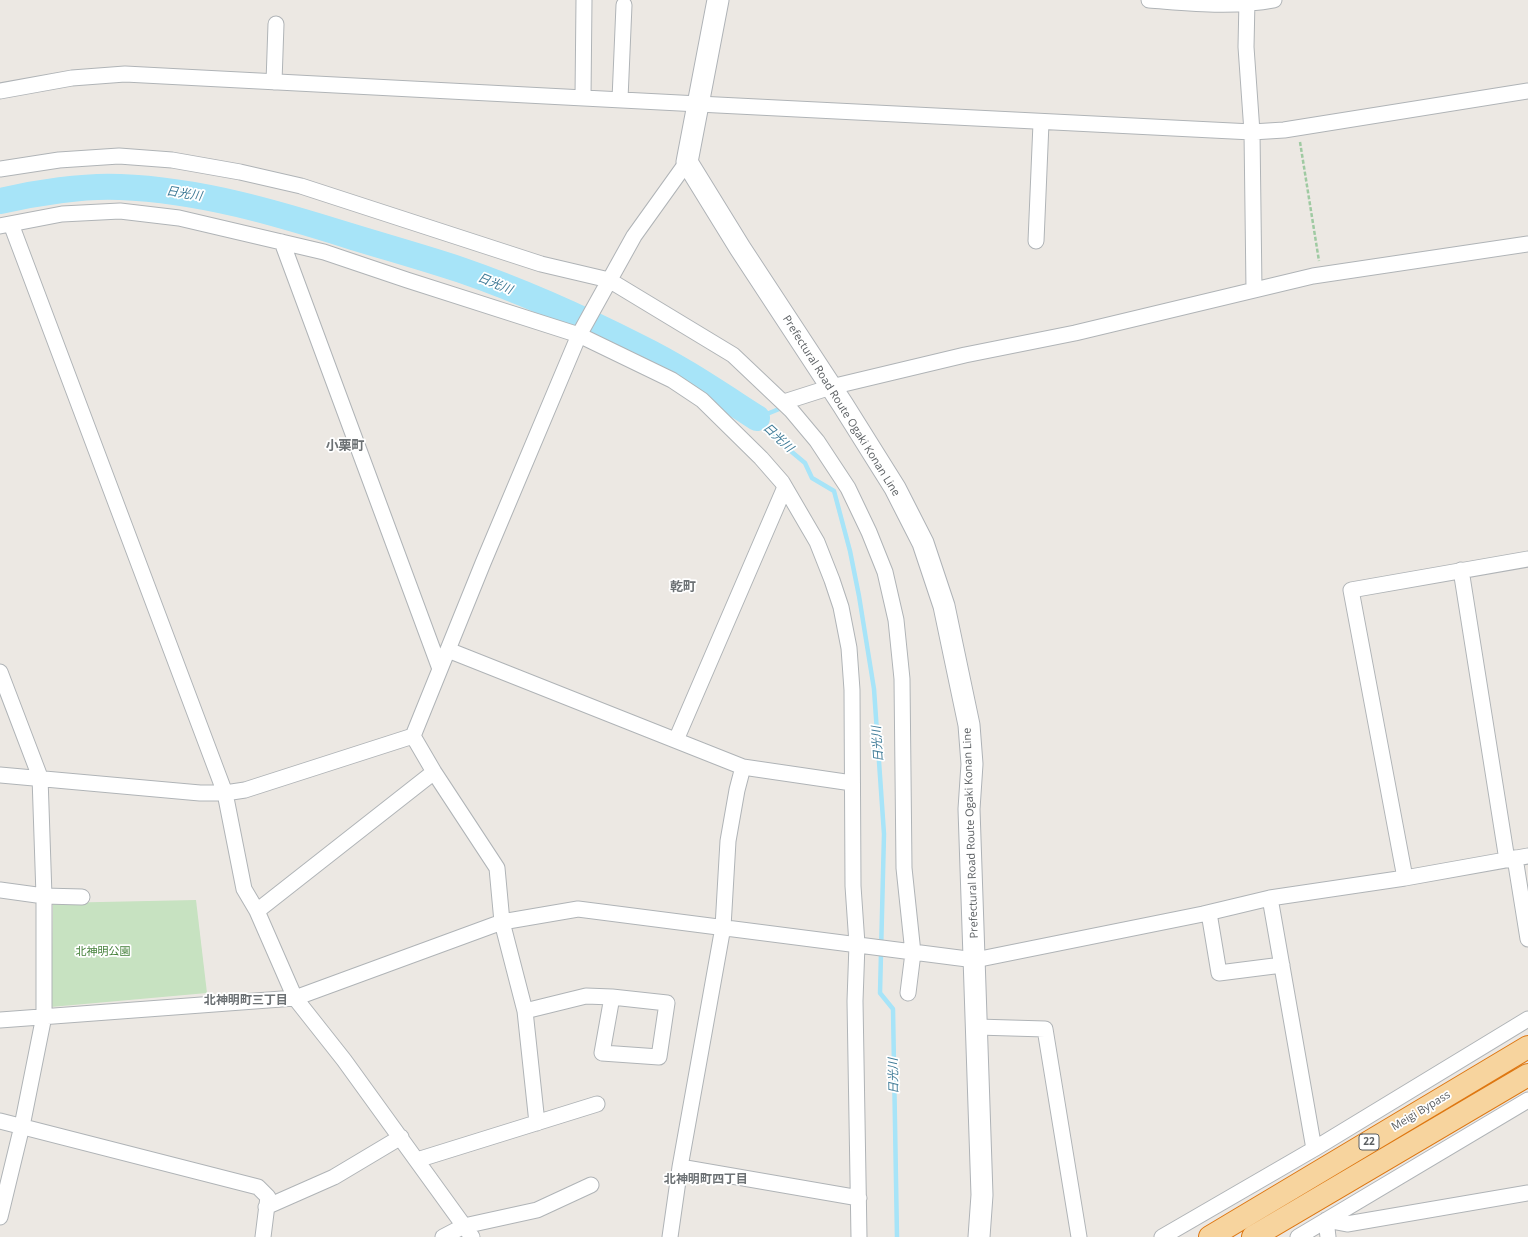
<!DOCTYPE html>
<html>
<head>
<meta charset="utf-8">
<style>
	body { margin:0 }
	canvas { display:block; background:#ece8e3 }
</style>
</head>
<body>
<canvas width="1528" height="1237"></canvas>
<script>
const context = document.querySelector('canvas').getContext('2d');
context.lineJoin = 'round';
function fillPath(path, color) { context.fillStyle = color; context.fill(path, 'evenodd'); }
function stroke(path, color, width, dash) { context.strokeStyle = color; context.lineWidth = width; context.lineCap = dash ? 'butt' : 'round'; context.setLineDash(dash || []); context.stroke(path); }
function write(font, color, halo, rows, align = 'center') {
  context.font = font + ' "Open Sans","Noto Sans JP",sans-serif'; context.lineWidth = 3.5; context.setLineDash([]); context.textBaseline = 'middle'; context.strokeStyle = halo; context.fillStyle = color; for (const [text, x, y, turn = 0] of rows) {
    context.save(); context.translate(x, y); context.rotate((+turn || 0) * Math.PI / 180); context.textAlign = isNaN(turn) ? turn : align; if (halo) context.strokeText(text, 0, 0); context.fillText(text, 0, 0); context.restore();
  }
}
fillPath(new Path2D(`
	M196 900 207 993 51 1007 53 903Z`), '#c7e2c1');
stroke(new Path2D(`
	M784 407 757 418 774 437 805 463 812 478 834 491 850 551 859 596 874 689 884 834 880 993 893 1009 897 1237`), '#a7e4f8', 4.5);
stroke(new Path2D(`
	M0 201C35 193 85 185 120 187 200 190 277 213 353 237 389 248 425 258 461 270 522 291 582 318 639 347 680 367 718 393 757 418`), '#a7e4f8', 26);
const minor = new Path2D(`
	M1149 0C1190 3 1232 8 1274 0
	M1247 0 1246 47 1252 132 1254 290
	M274 82 276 24
	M0 91 72 78 125 74C501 91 876 116 1252 132L1284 130 1528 91
	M583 97 584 0
	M620 99 624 5
	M0 169 59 160 119 156 172 160 240 172 301 186 541 264 609 280 733 355 791 410 817 441 848 488 869 532 885 572 896 620 902 679 904 868 913 953 908 993
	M11 224 225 793 244 889 257 911 295 998 344 1060 472 1237
	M0 226 62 214 120 211 179 218 324 252 407 280 579 335 672 380 702 400 761 458 782 482 817 542 832 580 841 607 849 648 852 690 853 886 857 944 855 1001 859 1237
	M1036 241 1041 123
	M282 242 440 669
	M784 402 831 387 965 355 1075 333 1313 276 1528 244
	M1461 570 1507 860
	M448 650 743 767 737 790 728 841 723 927 680 1167 670 1237
	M0 672 40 777 44 896V1016L22 1126 0 1217
	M413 736 483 563 579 335 634 236 687 162
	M413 736 434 772 497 868 502 922 525 1011 537 1123
	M676 740 785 487
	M743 767 852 783
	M0 775 200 793H225L245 790 413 736
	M1515 858 1528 939
	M1405 878 1351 590 1528 559
	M0 890 44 896 82 897
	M1270 898 1314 1149 1528 1019
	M257 911 434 772
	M1209 913 1219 973 1282 965
	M525 1011 586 996 612 997 602 1053 659 1057 667 1003 612 997
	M0 1020 295 998 502 922 578 909 975 960 1203 914 1270 898 1405 878 1528 856
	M977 1027 1045 1029 1079 1237
	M0 1121 258 1187 268 1197 263 1237
	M417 1160 597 1104
	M680 1167 859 1198
	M266 1207 334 1177 401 1137
	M443 1237 464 1226 537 1210 591 1185
	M1162 1237 1314 1149
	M1298 1237 1528 1100
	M1328 1237 1326 1220 1347 1224 1528 1193`);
const secondary = new Path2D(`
	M718 0 687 162 740 248 843 405 895 488 923 543 944 606 969 725 972 764 969 809 982 1195 979 1237`);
const trunk = new Path2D(`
	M1210 1237 1528 1047
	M1253 1237 1528 1075`);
stroke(minor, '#b0b4b7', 17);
stroke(secondary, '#afb3b7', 23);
stroke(trunk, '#de7711', 24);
stroke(new Path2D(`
	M1300 142 1319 261`), '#9fcaa2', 2.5, [4, 2]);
stroke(minor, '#fff', 15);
stroke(secondary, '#fff', 21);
stroke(trunk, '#f7d49e', 22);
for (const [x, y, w] of [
	[1369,1142,20]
]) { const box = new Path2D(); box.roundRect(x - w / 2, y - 8, w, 16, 3); context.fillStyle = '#fff'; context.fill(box); stroke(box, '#5b5f62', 1); }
write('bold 10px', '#5b5f62', null, [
	["22",1369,1142]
]);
write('11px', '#5b5f62', '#fff', [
	["Prefectural Road Route Ogaki Konan Line",841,406,58],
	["Prefectural Road Route Ogaki Konan Line",971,833,-92],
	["Meigi Bypass",1421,1111,-31]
]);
write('11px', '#45813b', '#fff', [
	["北神明公園",103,952]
]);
write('italic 12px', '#3f7b97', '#fff', [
	["日光川",184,194,9],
	["日光川",495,284,22],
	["日光川",778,438,43],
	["日光川",878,744,-94],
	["日光川",894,1076,-91]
]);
write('bold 12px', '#6c7174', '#fff', [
	["北神明町三丁目",246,1001],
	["北神明町四丁目",706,1180]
]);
write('bold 13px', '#6c7174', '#fff', [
	["小栗町",345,446],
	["乾町",683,587]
]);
</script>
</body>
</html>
